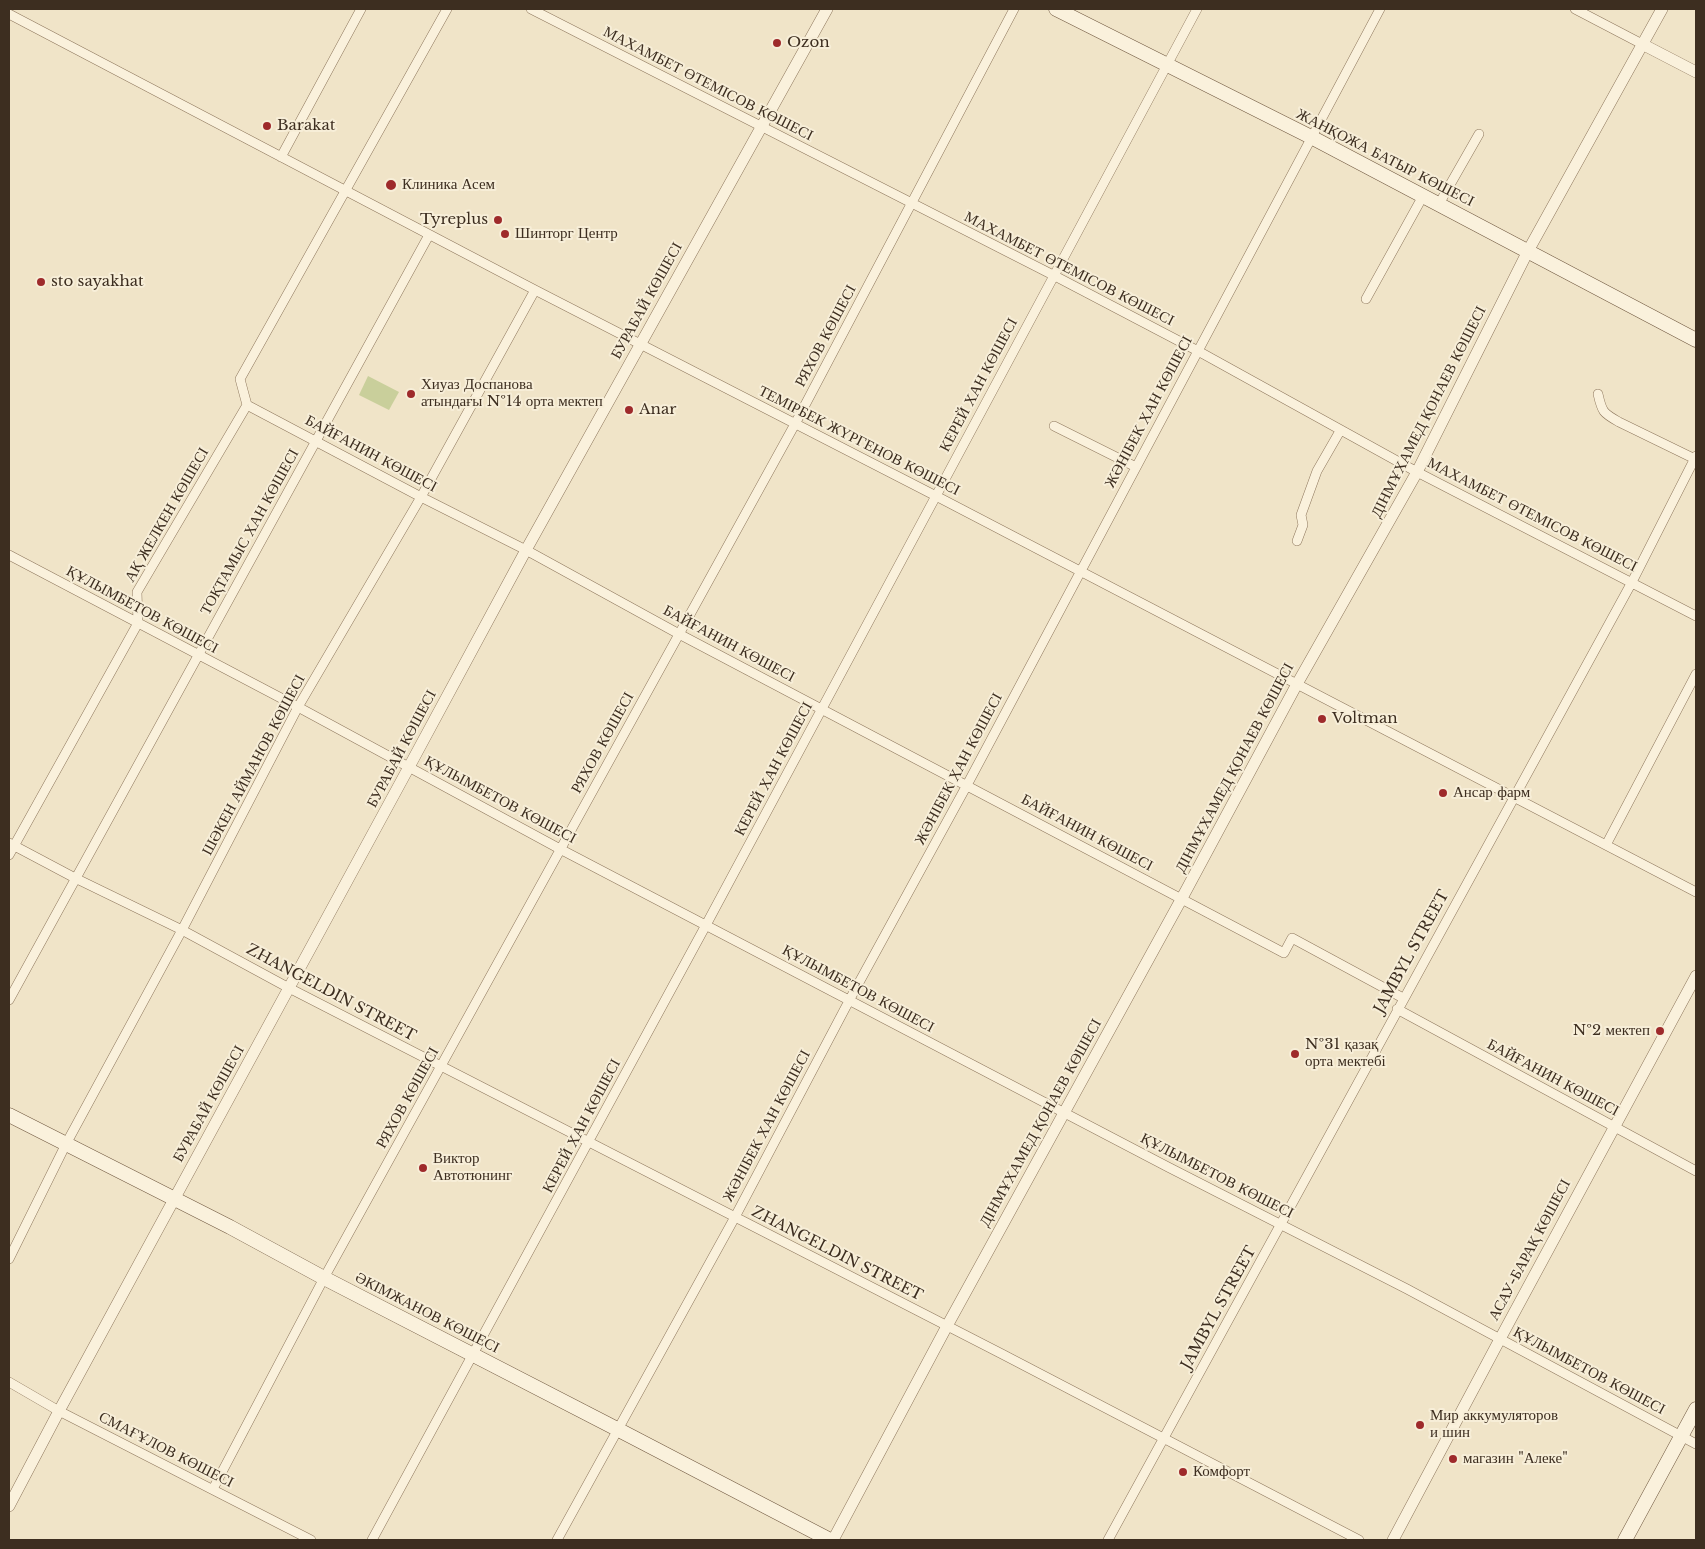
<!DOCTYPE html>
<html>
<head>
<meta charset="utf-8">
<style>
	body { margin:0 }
	#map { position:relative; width:1705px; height:1549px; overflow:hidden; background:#f0e4c8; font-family:"Libre Baskerville",serif }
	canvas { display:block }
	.frame { position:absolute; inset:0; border:10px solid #3d2e20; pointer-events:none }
</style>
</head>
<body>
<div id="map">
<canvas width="1705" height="1549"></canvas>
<div class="frame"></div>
</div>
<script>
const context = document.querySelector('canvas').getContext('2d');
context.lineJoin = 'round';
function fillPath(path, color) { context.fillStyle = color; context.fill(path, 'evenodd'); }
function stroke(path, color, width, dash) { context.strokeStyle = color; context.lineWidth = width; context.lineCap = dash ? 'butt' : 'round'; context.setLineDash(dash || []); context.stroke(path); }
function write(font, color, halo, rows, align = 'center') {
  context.font = font + ' "Libre Baskerville",serif'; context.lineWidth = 4; context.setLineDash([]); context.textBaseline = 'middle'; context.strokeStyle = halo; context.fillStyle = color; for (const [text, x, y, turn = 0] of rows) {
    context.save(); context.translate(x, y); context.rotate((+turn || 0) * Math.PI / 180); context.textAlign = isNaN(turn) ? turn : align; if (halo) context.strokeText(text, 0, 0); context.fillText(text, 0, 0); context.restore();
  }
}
fillPath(new Path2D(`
	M368 376 399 392 389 410 359 395Z`), '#c9cf9b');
const minor = new Path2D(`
	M531 9 1053 275 1198 351 1417 472 1696 616
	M1575 9 1642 44
	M9 14 535 290 936 496 1696 892
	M281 157 361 9
	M1439 204 1479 134
	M1366 299 1423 196
	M1598 394C1602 412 1603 413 1619 422L1695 459
	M247 405 421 497 526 550 679 634 1284 953 1292 938 1403 998
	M1054 426 1136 467
	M1297 541 1303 525 1301 515 1317 471 1340 431
	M9 555 298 707 560 849 1168 1167 1407 1289 1696 1444
	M9 843 75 878 182 930 289 988 1002 1354 1359 1540
	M1606 845 1696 674
	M9 855 138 623 137 592 247 405 240 379 447 9
	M9 1000 429 235
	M1397 1009 1696 1171
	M9 1259 66 1144 182 930 298 707 421 497 535 290
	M9 1382 59 1411 311 1540
	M213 1489 324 1278 795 424 1014 9
	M372 1540 706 925 1197 9
	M557 1540 735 1217 850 999 967 785 1380 9
	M1108 1540 1632 582 1696 456`);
const tertiary = new Path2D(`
	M1642 44 1696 72
	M9 1506 59 1411 409 767 526 550 827 9
	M833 1540 947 1326 1182 898 1297 684 1417 472 1528 251 1662 9
	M1393 1540 1500 1339 1696 976`);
const secondary = new Path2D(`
	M1056 9 1311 137 1696 340
	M9 1115 230 1227 324 1278 617 1429 830 1540
	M1625 1540 1696 1409`);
stroke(minor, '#8d765c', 10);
stroke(tertiary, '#8d765c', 12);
stroke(secondary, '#6f573f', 15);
stroke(minor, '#faf1dc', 9);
stroke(tertiary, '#faf1dc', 11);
stroke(secondary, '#faf1dc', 14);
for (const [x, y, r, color] of [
	[777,43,5,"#9e2a2b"],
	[267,126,5,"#9e2a2b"],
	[391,185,6,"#9e2a2b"],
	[498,220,5,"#9e2a2b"],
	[505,234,5,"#9e2a2b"],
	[41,282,5,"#9e2a2b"],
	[411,394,5,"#9e2a2b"],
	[629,410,5,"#9e2a2b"],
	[1322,719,5,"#9e2a2b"],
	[1443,793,5,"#9e2a2b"],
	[1660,1031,5,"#9e2a2b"],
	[1295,1054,5,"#9e2a2b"],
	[423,1168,5,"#9e2a2b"],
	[1420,1425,5,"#9e2a2b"],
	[1453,1459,5,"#9e2a2b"],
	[1183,1472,5,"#9e2a2b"]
]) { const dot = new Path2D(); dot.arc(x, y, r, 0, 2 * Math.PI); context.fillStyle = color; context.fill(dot); stroke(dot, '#f7eed8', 2); }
write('15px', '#3d2e20', '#f7eed8', [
	["Ozon",787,43],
	["Barakat",277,126],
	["Клиника Асем",402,185],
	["Tyreplus",488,220,"right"],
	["Шинторг Центр",515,234],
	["sto sayakhat",51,282],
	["Хиуаз Доспанова",421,385],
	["атындағы №14 орта мектеп",421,402],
	["Anar",639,410],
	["Voltman",1332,719],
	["Ансар фарм",1453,793],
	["№2 мектеп",1650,1031,"right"],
	["№31 қазақ",1305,1045],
	["орта мектебі",1305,1062],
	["Виктор",433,1159],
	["Автотюнинг",433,1176],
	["Мир аккумуляторов",1430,1416],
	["и шин",1430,1433],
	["магазин \"Алеке\"",1463,1459],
	["Комфорт",1193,1472]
], 'left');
write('15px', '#3d2e20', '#f7eed8', [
	["МАХАМБЕТ ӨТЕМІСОВ КӨШЕСІ",708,84,27],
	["ЖАНҚОЖА БАТЫР КӨШЕСІ",1385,158,27],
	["МАХАМБЕТ ӨТЕМІСОВ КӨШЕСІ",1069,269,27],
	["БУРАБАЙ КӨШЕСІ",647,301,-61],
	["РЯХОВ КӨШЕСІ",826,336,-62],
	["КЕРЕЙ ХАН КӨШЕСІ",979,385,-62],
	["ЖӘНІБЕК ХАН КӨШЕСІ",1149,412,-62],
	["ДІНМҰХАМЕД ҚОНАЕВ КӨШЕСІ",1429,412,-63],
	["ТЕМІРБЕК ЖҮРГЕНОВ КӨШЕСІ",859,441,27],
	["БАЙҒАНИН КӨШЕСІ",371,454,28],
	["АҚ ЖЕЛКЕН КӨШЕСІ",167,515,-60],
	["МАХАМБЕТ ӨТЕМІСОВ КӨШЕСІ",1532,515,27],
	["ТОҚТАМЫС ХАН КӨШЕСІ",250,532,-61],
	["ҚҰЛЫМБЕТОВ КӨШЕСІ",142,610,28],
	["БАЙҒАНИН КӨШЕСІ",729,644,28],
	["РЯХОВ КӨШЕСІ",603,743,-61],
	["БУРАБАЙ КӨШЕСІ",402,749,-62],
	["ШӘКЕН АЙМАНОВ КӨШЕСІ",254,765,-62],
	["ДІНМҰХАМЕД ҚОНАЕВ КӨШЕСІ",1235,768,-62],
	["КЕРЕЙ ХАН КӨШЕСІ",774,769,-62],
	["ЖӘНІБЕК ХАН КӨШЕСІ",959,769,-62],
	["ҚҰЛЫМБЕТОВ КӨШЕСІ",500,800,28],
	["БАЙҒАНИН КӨШЕСІ",1087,833,28],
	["JAMBYL STREET",1412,952,-61],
	["ҚҰЛЫМБЕТОВ КӨШЕСІ",858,989,28],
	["ZHANGELDIN STREET",331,993,28],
	["БАЙҒАНИН КӨШЕСІ",1553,1078,28],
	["РЯХОВ КӨШЕСІ",408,1098,-61],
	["БУРАБАЙ КӨШЕСІ",209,1104,-61],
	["ДІНМҰХАМЕД ҚОНАЕВ КӨШЕСІ",1041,1123,-61],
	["КЕРЕЙ ХАН КӨШЕСІ",582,1126,-62],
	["ЖӘНІБЕК ХАН КӨШЕСІ",767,1126,-62],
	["ҚҰЛЫМБЕТОВ КӨШЕСІ",1217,1176,27],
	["АСАУ-БАРАҚ КӨШЕСІ",1530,1250,-62],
	["ZHANGELDIN STREET",837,1254,27],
	["JAMBYL STREET",1219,1308,-61],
	["ӘКІМЖАНОВ КӨШЕСІ",427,1313,27],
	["ҚҰЛЫМБЕТОВ КӨШЕСІ",1589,1371,28],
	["СМАҒҰЛОВ КӨШЕСІ",166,1450,27]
]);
</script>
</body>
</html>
